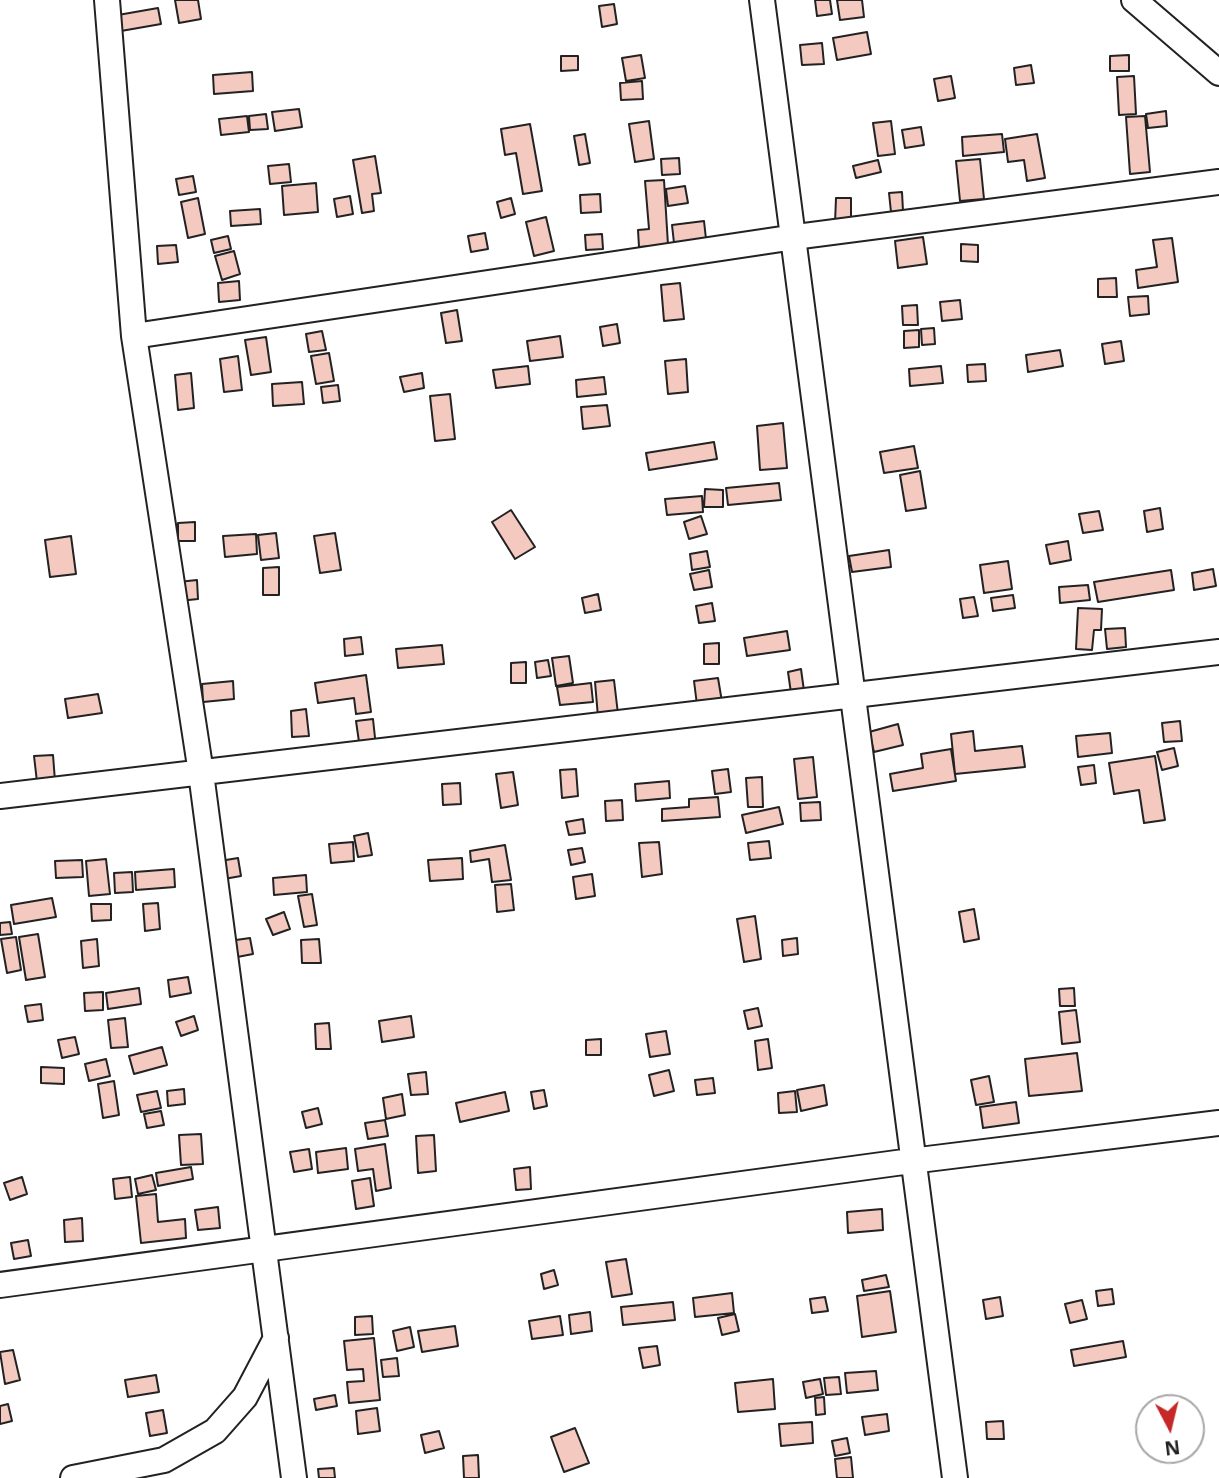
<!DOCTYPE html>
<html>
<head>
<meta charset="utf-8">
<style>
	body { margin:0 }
	#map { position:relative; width:1219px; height:1478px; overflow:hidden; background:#fff; font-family:"Open Sans",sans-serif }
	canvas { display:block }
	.north { position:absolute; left:1135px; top:1394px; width:70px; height:70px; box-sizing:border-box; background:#fff; border:2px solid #a7a7a7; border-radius:50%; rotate:173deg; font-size:19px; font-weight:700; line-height:28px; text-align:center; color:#222 }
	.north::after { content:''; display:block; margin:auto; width:24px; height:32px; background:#c62828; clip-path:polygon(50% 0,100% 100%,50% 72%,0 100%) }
</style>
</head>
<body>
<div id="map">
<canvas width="1219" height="1478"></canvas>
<div class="north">N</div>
</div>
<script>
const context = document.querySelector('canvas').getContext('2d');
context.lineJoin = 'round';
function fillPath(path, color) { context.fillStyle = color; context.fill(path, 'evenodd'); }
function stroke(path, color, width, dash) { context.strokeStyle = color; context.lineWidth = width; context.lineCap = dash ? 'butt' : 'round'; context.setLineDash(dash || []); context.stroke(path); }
const building = new Path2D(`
	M175 0H198L201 19 179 23Z
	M815 0H830L832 14 817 16Z
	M837 0H862L864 17 840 20Z
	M614 4 617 24 602 27 599 6Z
	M158 8 161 24 121 31 118 15Z
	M867 32 871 54 837 60 833 38Z
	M822 43 824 64 802 65 800 45Z
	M641 55 645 78 626 81 622 58Z
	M1129 55V71H1110V56Z
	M561 56H578V70L561 71Z
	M1031 65 1034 83 1016 85 1014 68Z
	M252 72 253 91 214 94 213 75Z
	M951 76 955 98 938 101 934 79Z
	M1134 76 1136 114 1119 115 1117 77Z
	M642 81 643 99 621 100 620 83Z
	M299 109 302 127 275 131 272 112Z
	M1166 111 1167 126 1148 128 1146 114Z
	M266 114 268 129 250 130 249 116Z
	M247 116 249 132 221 135 219 119Z
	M1145 116 1150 172 1130 174 1126 117Z
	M649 121 654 159 635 162 629 124Z
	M891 121 895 154 878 156 873 123Z
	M530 124 542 191 523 194 516 153 505 155 501 129Z
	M921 127 924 145 905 148 902 130Z
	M585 134 590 163 579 165 574 136Z
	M1002 134 1004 152 963 156 962 137Z
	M1037 134 1045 178 1027 181 1024 160 1008 162 1005 139Z
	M375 156 381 193 372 194 374 211 362 213 353 160Z
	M679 158 680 174 662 175 661 159Z
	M980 159 984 199 960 201 956 161Z
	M878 160 881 172 856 178 853 166Z
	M289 164 291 182 270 184 268 166Z
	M193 176 196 192 179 195 176 179Z
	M664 180 668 245 639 247 638 230 649 229 645 181Z
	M316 183 318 212 284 215 282 186Z
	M685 186 688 203 668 206 666 189Z
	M902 192 903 211 891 212 889 193Z
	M600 194 601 212 581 213 580 195Z
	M350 196 353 214 337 217 334 199Z
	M198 198 205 234 188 238 181 202Z
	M511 198 515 214 501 218 497 202Z
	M836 198H851V224L835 223Z
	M260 209 261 224 231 226 230 211Z
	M546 217 554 251 534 256 526 222Z
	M704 221 706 239 674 243 672 225Z
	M485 233 488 249 471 252 468 236Z
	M602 234 603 249 586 250 585 235Z
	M228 236 231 249 214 253 211 240Z
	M923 237 927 264 898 268 895 241Z
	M1172 238 1178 282 1138 288 1136 270 1157 267 1153 240Z
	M961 244 978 245V262L961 261Z
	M176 245 178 262 158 264 157 246Z
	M234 251 240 274 222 280 215 256Z
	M1116 278 1117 297H1098V279Z
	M239 281 240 300 219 302 218 283Z
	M680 283 684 319 664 321 661 285Z
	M1148 296 1149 314 1130 316 1128 297Z
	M960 300 962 319 942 321 940 302Z
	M917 305 918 325H903L902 306Z
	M457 310 462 341 446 343 441 313Z
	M617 324 620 343 603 346 600 327Z
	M934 328 935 344 922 345 921 329Z
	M919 330V347L904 348V331Z
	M322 331 326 350 309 352 306 334Z
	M560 336 563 357 530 361 527 341Z
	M266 337 271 372 251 375 245 340Z
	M1121 341 1124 361 1105 364 1102 344Z
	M1060 350 1063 366 1028 372 1026 355Z
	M329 353 334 381 316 384 311 356Z
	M238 356 242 390 224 392 220 359Z
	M686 359 688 392 668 394 665 361Z
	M985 364 986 381 968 382 967 365Z
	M528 366 530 384 496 388 493 370Z
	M941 366 943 383 910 386 909 369Z
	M191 373 194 408 178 410 175 375Z
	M422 373 424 388 404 392 400 377Z
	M604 377 606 394 577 397 576 380Z
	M302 382 304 404 273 406 272 384Z
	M338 385 340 401 323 403 321 387Z
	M450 394 455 439 435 441 430 396Z
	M607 405 610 426 583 429 581 407Z
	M783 423 787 468 760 470 757 426Z
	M714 442 717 459 649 470 646 453Z
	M914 446 918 468 884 473 880 452Z
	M920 471 926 508 906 511 900 475Z
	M779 483 781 500 728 505 726 488Z
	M705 489 723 490V507H704Z
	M702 496 703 512 667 515 665 499Z
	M1160 508 1163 529 1147 532 1144 511Z
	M511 510 535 547 515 559 492 522Z
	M1099 511 1103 530 1083 533 1079 514Z
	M701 516 707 534 689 539 684 522Z
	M195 522V541H178V523Z
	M276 533 279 558 261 560 258 535Z
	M335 533 341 570 320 573 314 536Z
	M256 534 257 554 225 557 223 536Z
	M71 536 76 574 50 577 45 540Z
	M1068 541 1071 560 1050 564 1046 545Z
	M889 550 891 567 852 572 849 556Z
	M707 551 710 567 692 570 690 554Z
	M1008 561 1012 589 984 593 980 565Z
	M279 567V595H263V568Z
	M1213 569 1216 586 1194 590 1192 573Z
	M709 570 712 587 694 590 690 574Z
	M1171 570 1174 590 1098 602 1094 582Z
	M197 580 198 599 179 601 178 582Z
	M1088 585 1090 600 1060 603 1059 587Z
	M598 594 601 610 585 613 582 598Z
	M1013 595 1015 608 993 611 991 598Z
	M974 597 978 616 963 618 960 599Z
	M712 603 715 621 699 623 696 606Z
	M1078 608 1102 609 1101 630H1094L1092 650 1076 649Z
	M1125 628 1126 647 1107 649 1105 629Z
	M787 631 790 650 747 656 744 638Z
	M361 637 363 654 345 656 344 639Z
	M719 643V664H704V644Z
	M442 645 444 664 398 668 396 649Z
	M569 656 573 683 556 686 552 658Z
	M548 660 551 676 537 678 535 662Z
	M526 662V683H511V663Z
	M801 669 804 691 791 693 788 672Z
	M366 675 371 712 356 714 354 698 318 703 315 683Z
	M718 678 722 702 697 705 694 681Z
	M614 680 618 714 598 717 595 682Z
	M233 681 234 699 203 702 202 684Z
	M591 683 593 702 560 705 557 687Z
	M98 694 102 713 68 718 65 699Z
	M306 709 309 736 292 737 291 711Z
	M373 719 376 747 360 749 356 721Z
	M1180 721 1182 741 1164 742 1162 723Z
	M898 724 903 745 874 752 869 732Z
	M973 731 975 751 1022 746 1025 767 955 774 951 734Z
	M1110 733 1112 753 1078 757 1076 736Z
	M1174 748 1178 766 1162 770 1157 752Z
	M951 749 956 781 893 791 890 774 923 768 921 754Z
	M53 755 55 781 37 782 34 756Z
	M1155 756 1165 820 1144 823 1139 790 1114 794 1109 763Z
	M813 757 817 797 798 799 794 759Z
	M1094 765 1096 783 1081 785 1078 767Z
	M576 769 578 796 562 798 560 770Z
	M728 769 731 792 715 794 712 771Z
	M513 772 518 805 501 808 496 774Z
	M762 777 763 807H748L746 778Z
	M669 781 670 798 636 801 635 784Z
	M460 783 461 804 443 805 442 784Z
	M718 797 720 817 662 821V809L689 807V799Z
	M622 800 623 820 606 821 605 801Z
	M820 802 821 820 801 821 800 803Z
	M779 807 783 824 746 833 742 815Z
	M583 819 585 833 569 835 566 822Z
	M368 833 372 855 358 857 354 836Z
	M769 841 771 858 750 860 748 843Z
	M353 842 354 861 331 863 329 844Z
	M659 842 662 874 642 877 639 843Z
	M505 845 511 880 492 882 489 859 471 862 470 851Z
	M582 848 585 862 571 865 568 850Z
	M238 858 241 876 224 879 220 861Z
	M462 858 463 879 430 881 428 860Z
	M106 859 110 894 89 896 86 861Z
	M82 860 83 877 56 878 55 861Z
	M174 869 175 887 136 890 135 872Z
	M132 872 133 892 115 893 114 873Z
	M592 874 595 896 576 899 573 877Z
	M306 875 307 892 274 895 273 878Z
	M511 884 514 910 497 912 495 885Z
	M312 894 317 925 304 927 298 896Z
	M52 898 56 917 14 924 11 905Z
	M158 903 160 929 145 931 143 904Z
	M91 904H111V920L92 921Z
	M974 909 979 939 964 942 959 912Z
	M284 912 290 929 273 935 266 919Z
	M755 916 761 959 744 962 737 919Z
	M10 922 12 934 0 935V923Z
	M38 934 45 977 26 980 19 937Z
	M16 937 21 970 7 973 1 939Z
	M250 938 253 954 232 958 229 941Z
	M797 938 798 954 783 956 782 940Z
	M97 939 99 966 83 968 81 941Z
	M319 939 321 963H302L301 940Z
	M188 977 191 993 170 997 168 980Z
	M139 988 141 1004 108 1009 106 993Z
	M1074 988 1075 1006H1060L1059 989Z
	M103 992V1010L85 1011 84 993Z
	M41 1004 43 1020 28 1022 25 1006Z
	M758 1008 762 1026 748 1029 744 1011Z
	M1076 1010 1080 1042 1062 1044 1059 1012Z
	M194 1016 198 1030 181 1036 176 1022Z
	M411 1016 414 1037 382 1042 379 1021Z
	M125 1018 128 1047 111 1048 108 1020Z
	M329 1023 331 1049H316L315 1024Z
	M666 1031 670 1054 650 1057 646 1034Z
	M75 1037 79 1054 62 1058 58 1040Z
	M601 1039V1055H586V1040Z
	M768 1039 772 1068 758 1070 755 1041Z
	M162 1047 167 1065 134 1074 129 1056Z
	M1077 1053 1082 1091 1029 1096 1025 1059Z
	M106 1059 110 1076 89 1081 85 1064Z
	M41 1067 64 1068V1084L41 1083Z
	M669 1070 674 1091 654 1096 649 1075Z
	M426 1072 428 1094 411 1095 408 1074Z
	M989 1076 994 1102 976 1105 971 1080Z
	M713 1078 715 1093 697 1095 695 1080Z
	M114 1081 119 1115 103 1118 98 1084Z
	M824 1085 827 1105 801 1111 797 1090Z
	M184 1089 185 1104 168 1106 167 1091Z
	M544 1090 547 1106 534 1109 531 1092Z
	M157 1091 161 1108 141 1112 137 1095Z
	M795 1091 797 1112 779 1113 778 1093Z
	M505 1092 509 1111 460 1122 456 1103Z
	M402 1094 405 1115 386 1119 383 1098Z
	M1016 1102 1019 1123 983 1128 980 1107Z
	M318 1108 322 1124 306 1128 302 1112Z
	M161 1111 164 1125 147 1128 144 1114Z
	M385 1120 388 1136 368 1139 365 1123Z
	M201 1134 203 1164 181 1165 179 1135Z
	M434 1135 436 1171 418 1173 416 1136Z
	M385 1144 391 1188 376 1191 373 1169 358 1171 355 1149Z
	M346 1148 348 1169 318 1173 316 1152Z
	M309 1149 312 1169 294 1172 290 1152Z
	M191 1167 193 1179 158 1186 156 1173Z
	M530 1167 531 1189 516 1190 514 1169Z
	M152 1175 156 1190 138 1194 135 1179Z
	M22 1177 27 1194 10 1200 4 1183Z
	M130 1177 132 1197 115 1199 113 1179Z
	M370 1178 374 1206 356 1209 352 1181Z
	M156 1194 158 1222 185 1219 186 1238 141 1243 136 1196Z
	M218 1207 220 1228 198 1230 195 1210Z
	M882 1209 883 1230 848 1233 847 1212Z
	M82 1218 83 1241 65 1242 64 1220Z
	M28 1240 31 1256 14 1259 11 1243Z
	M626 1259 632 1294 612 1297 606 1262Z
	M554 1270 558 1285 544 1289 541 1274Z
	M886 1275 889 1287 864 1291 862 1280Z
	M1112 1289 1114 1304 1098 1306 1096 1291Z
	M890 1291 896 1332 862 1337 857 1296Z
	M732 1293 734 1313 695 1317 693 1298Z
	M825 1297 828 1311 812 1313 810 1299Z
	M1000 1297 1003 1316 986 1319 983 1300Z
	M1082 1300 1087 1319 1070 1323 1065 1304Z
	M673 1302 675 1320 623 1325 621 1307Z
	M590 1312 592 1331 571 1334 569 1315Z
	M735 1314 739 1331 722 1335 718 1318Z
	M372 1316 373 1334 355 1335V1317Z
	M560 1316 563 1335 532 1339 529 1321Z
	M455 1326 458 1346 422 1352 418 1331Z
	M410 1327 414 1347 397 1351 393 1331Z
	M374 1338 380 1400 349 1403 347 1382 364 1381 363 1369 347 1370 344 1341Z
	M1123 1341 1126 1357 1074 1366 1071 1350Z
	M657 1346 660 1365 643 1368 639 1348Z
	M13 1350 20 1380 5 1384 0 1352Z
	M397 1358 399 1376 383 1377 381 1360Z
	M876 1371 878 1390 847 1393 845 1373Z
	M156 1375 159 1392 128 1397 125 1380Z
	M839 1377 841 1394 826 1395 824 1378Z
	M773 1379 775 1409 738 1412 735 1383Z
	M820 1379 823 1394 806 1398 803 1382Z
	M335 1395 337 1406 316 1410 314 1399Z
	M824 1397 825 1414 816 1415 815 1398Z
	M8 1404 12 1421 0 1424V1406Z
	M377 1408 380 1431 358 1434 356 1411Z
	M163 1410 167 1433 150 1436 146 1413Z
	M887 1414 889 1431 865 1435 862 1417Z
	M1003 1421 1004 1439H987L986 1422Z
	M812 1422 813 1443 781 1446 779 1424Z
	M575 1428 589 1463 564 1472 551 1437Z
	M439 1431 444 1448 425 1453 421 1435Z
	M847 1438 850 1453 835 1456 832 1441Z
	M478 1455 479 1478H464L463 1456Z
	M851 1457 853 1478H837L835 1459Z
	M334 1468 335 1478H319L318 1469Z`);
fillPath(building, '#f3c9c0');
stroke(building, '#222', 2);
const minor = new Path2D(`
	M107 0 134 336 201 773 294 1478
	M762 0C830 492 887 986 955 1478
	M1134 0 1219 73
	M134 336 795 237 1219 182
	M0 796 1219 652
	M0 1285 911 1161 1219 1123
	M73 1478 164 1460 215 1431 245 1397 276 1338`);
stroke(minor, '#222', 28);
stroke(minor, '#fff', 24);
</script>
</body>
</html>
